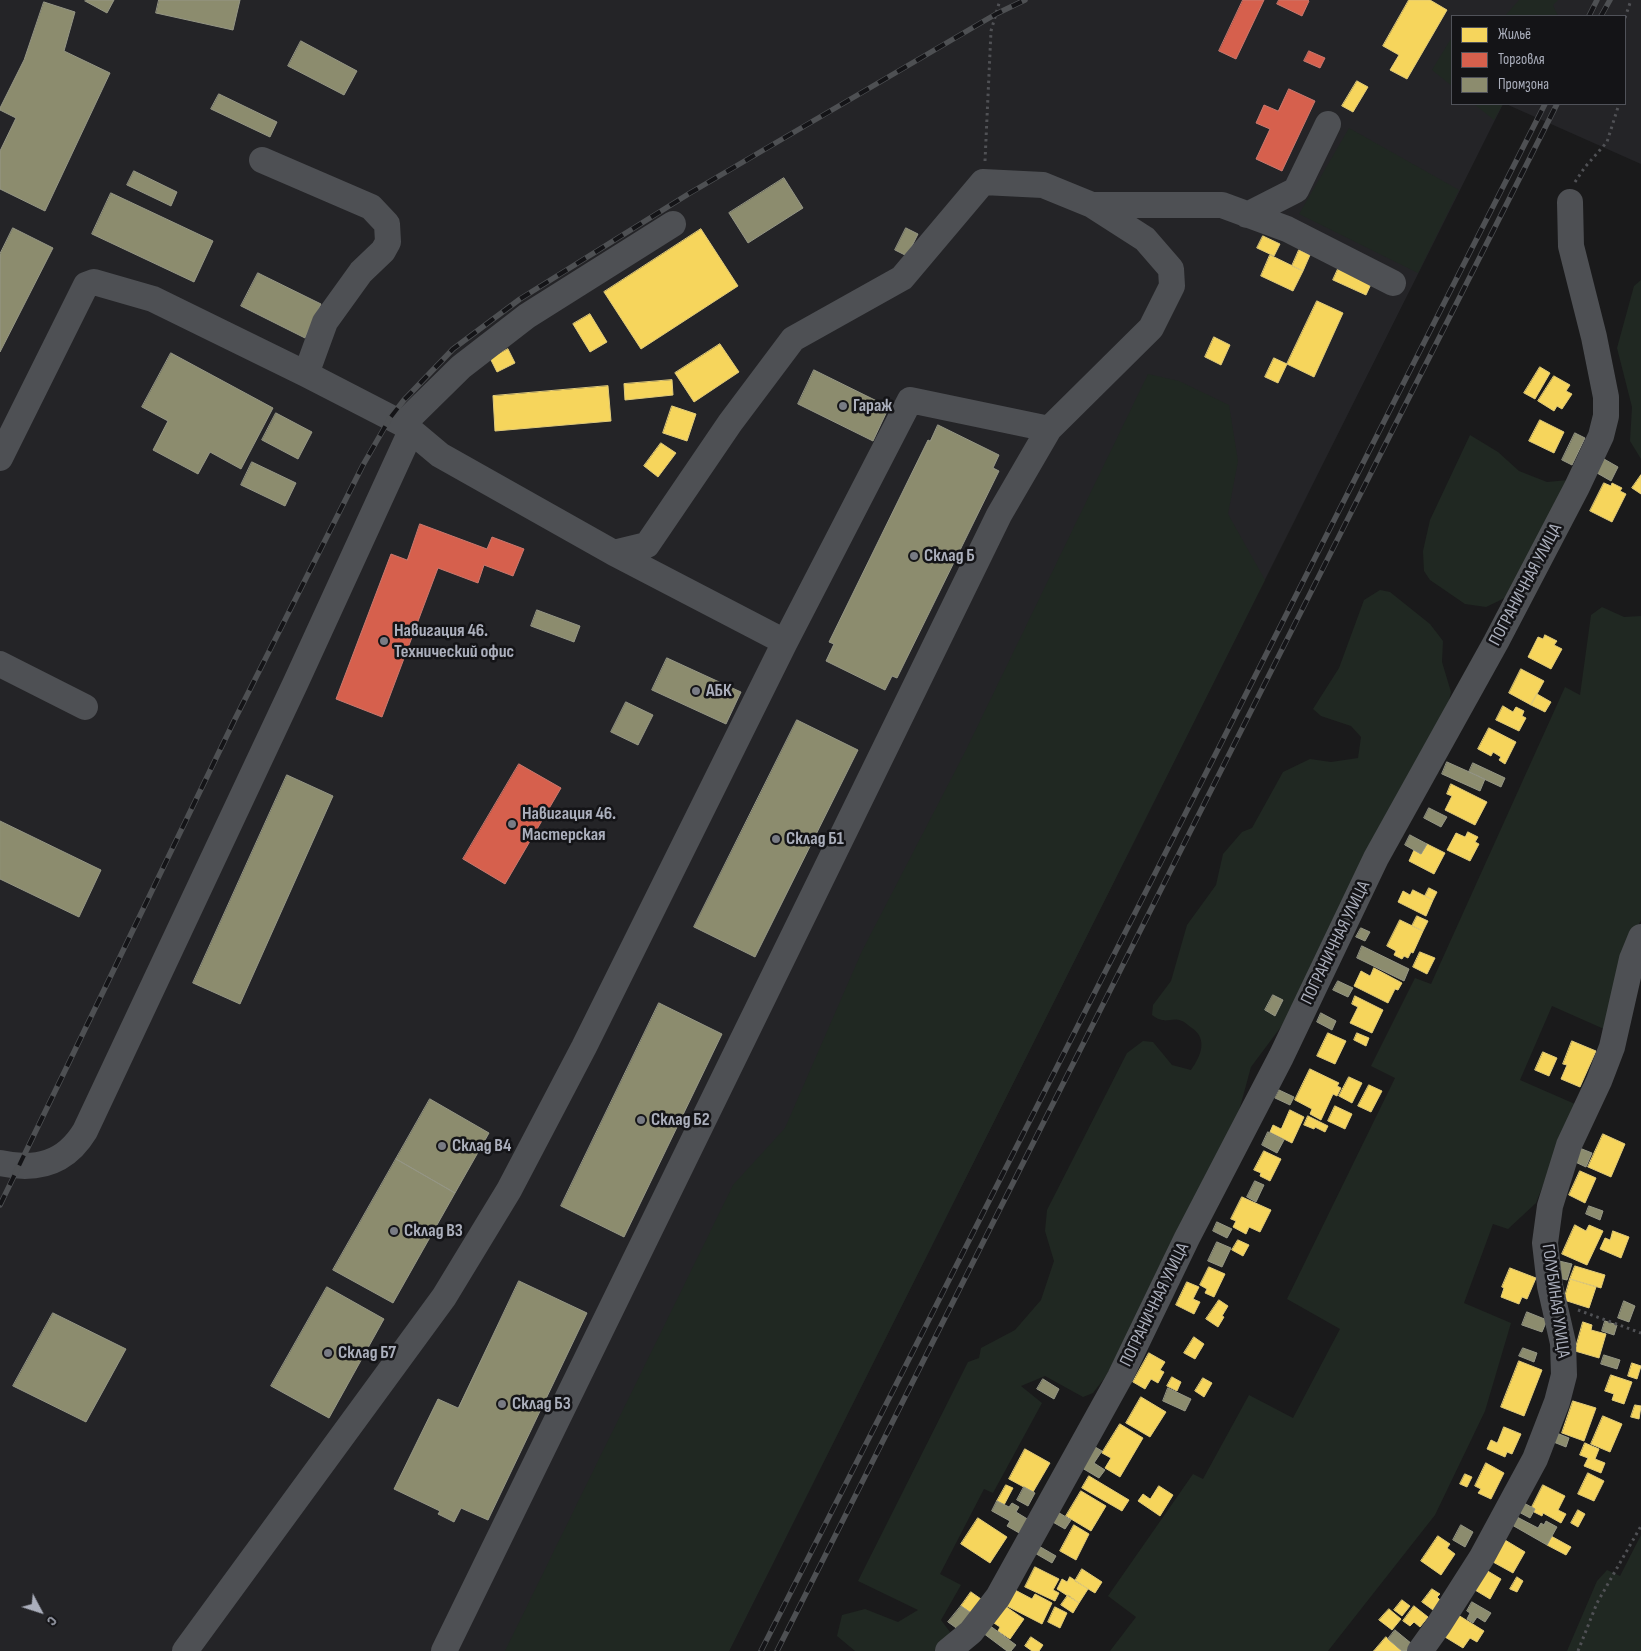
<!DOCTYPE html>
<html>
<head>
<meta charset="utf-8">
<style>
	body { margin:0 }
	#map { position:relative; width:1641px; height:1651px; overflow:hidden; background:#1a1a1b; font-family:"Sofia Sans Condensed",sans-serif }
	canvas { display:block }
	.legend { position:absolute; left:1451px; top:15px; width:175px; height:90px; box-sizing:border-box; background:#141417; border:1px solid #505259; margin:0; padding:6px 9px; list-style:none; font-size:15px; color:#abafbc }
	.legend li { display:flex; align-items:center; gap:10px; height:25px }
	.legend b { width:25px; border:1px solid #505259 }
	.north { position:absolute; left:15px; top:1586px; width:50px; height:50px; -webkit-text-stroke:4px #141417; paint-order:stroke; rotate:130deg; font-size:14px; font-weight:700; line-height:20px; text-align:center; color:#abafbc }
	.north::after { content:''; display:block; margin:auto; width:18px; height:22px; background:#abafbc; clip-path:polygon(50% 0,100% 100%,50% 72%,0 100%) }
</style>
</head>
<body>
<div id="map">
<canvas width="1641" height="1651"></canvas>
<ul class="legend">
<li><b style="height:14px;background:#f6d55c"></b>Жильё</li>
<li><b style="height:14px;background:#d6604d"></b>Торговля</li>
<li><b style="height:14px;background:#8c8c6e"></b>Промзона</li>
</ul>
<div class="north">С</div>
</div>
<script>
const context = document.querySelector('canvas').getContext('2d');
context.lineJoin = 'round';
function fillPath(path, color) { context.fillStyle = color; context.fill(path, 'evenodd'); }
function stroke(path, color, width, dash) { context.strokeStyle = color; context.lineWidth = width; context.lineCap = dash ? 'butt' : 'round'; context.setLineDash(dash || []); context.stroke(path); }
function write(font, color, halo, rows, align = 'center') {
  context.font = font + ' "Sofia Sans Condensed",sans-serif'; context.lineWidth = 5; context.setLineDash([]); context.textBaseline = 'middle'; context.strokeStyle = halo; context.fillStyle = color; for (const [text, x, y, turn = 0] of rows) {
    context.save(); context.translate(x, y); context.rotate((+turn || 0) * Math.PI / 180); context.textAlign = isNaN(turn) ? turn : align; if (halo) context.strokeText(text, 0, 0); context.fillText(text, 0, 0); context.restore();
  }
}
fillPath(new Path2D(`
	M0 0H1641V164L1506 104H1625V16H1452V104H1503L729 1651H0Z`), '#242427');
fillPath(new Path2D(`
	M1519 0H1558L1553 5 1558 16H1505Z
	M1452 37V86L1432 70Z
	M1474 104H1503L1494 120Z
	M1349 128 1459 190 1418 273 1299 214Z
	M1641 280V459L1630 441 1632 407 1617 348 1634 286Z
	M1148 374 1179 381 1229 405 1238 461 1228 514 1265 580 729 1651H505L733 1185 785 1128 862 951 965 752Z
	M1470 435 1498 452 1519 471 1547 482 1568 480 1509 596 1486 607 1465 604 1430 580 1424 571 1423 551 1430 520Z
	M1380 590 1390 592 1430 624 1443 641 1442 662 1451 692 1446 713 1283 1024 1251 1067 1234 1129 1106 1376 1093 1393 1083 1397 1045 1376 1021 1386 1042 1403 993 1493 984 1489 940 1574 961 1585 941 1620 950 1632 946 1642 936 1651H855L837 1636 842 1615 865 1609 898 1622 918 1610 858 1581 968 1362 979 1358 981 1348 1015 1330 1041 1300 1054 1261 1045 1231 1047 1210 1127 1053 1143 1041 1153 1042 1172 1065 1191 1070C1201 1056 1208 1039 1192 1028 1189 1026 1185 1022 1182 1021 1170 1016 1167 1026 1152 1015L1153 1005 1171 981 1187 925 1216 885 1223 854 1242 832 1252 828 1283 772 1310 759 1331 762 1358 758 1361 737 1351 726 1321 716 1313 709 1339 668 1364 600Z
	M1602 607 1624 617 1641 616V920L1624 953 1604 1029 1552 1006 1520 1080 1575 1104 1536 1203 1508 1229 1493 1224 1464 1303 1511 1323 1485 1411 1435 1515 1328 1651H1110L1136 1617 1108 1596 1193 1474 1203 1479 1249 1395 1293 1418 1340 1329 1287 1299 1395 1078 1371 1066 1415 978 1431 984 1565 687 1580 695 1591 615Z
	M1641 1535V1651H1567L1597 1581 1607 1570 1620 1576Z`), '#202822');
const homes = new Path2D(`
	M1409 0H1430L1447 10 1407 79 1390 70 1399 55 1383 46Z
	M1357 81 1368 87 1353 112 1342 106Z
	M701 229 738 286 641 349 604 292Z
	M1263 236 1280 244 1274 256 1257 248Z
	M1299 250 1310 255 1303 271 1292 266Z
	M1270 255 1303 271 1293 291 1261 276Z
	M1338 269 1371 284 1366 295 1333 280Z
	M1317 301 1343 313 1314 377 1287 364Z
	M590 314 607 342 590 352 573 324Z
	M1214 337 1230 345 1221 365 1205 357Z
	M720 344 739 372 694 402 675 373Z
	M508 349 515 363 497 372 490 358Z
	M1274 358 1287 364 1278 383 1265 377Z
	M1540 367 1550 373 1535 399 1524 393Z
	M1554 376 1570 385 1566 391 1572 394 1562 409 1557 406 1554 411 1538 401Z
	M672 380 673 395 625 400 624 384Z
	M608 386 611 421 495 431 493 396Z
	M672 406 696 414 687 441 663 433Z
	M1540 420 1564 432 1554 453 1529 441Z
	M661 443 676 453 658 477 644 466Z
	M1641 475V494L1632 488Z
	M1604 483 1611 486 1612 483 1622 488 1620 491 1626 494 1612 522 1590 511Z
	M1545 635 1557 641 1554 645 1562 649 1551 669 1528 657 1538 637 1543 639Z
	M1521 669 1544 681 1531 705 1509 693Z
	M1537 694 1551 702 1545 712 1531 705Z
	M1503 706 1513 712 1516 707 1524 711 1522 716 1526 718 1519 731 1496 720Z
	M1489 728 1516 742 1505 764 1499 760 1501 757 1493 752 1491 756 1478 749Z
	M1451 784 1487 802 1475 825 1445 810 1452 796 1447 794Z
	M1468 832 1478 837 1475 842 1479 844 1470 861 1447 850 1456 833 1465 837Z
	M1427 844 1445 853 1434 874 1409 861 1414 850 1421 854Z
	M1429 888 1437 892 1433 900 1425 896Z
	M1413 890 1433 900 1426 916 1398 902 1403 891 1410 895Z
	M1417 916 1428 921 1423 931 1412 926Z
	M1400 920 1423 931 1413 953 1411 952 1408 958 1404 956 1402 959 1394 955 1396 951 1387 946Z
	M1420 952 1435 958 1427 974 1413 967Z
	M1374 968 1402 983 1398 990 1395 989 1388 1003 1354 986 1361 971 1370 976Z
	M1355 996 1383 1010 1372 1033 1350 1023 1358 1007 1352 1004Z
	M1328 1033 1346 1041 1335 1064 1317 1056Z
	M1357 1033 1369 1038 1366 1046 1354 1040Z
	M1572 1041 1596 1051 1580 1087 1561 1079 1567 1065 1563 1064Z
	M1543 1052 1557 1058 1549 1076 1535 1070Z
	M1310 1069 1339 1083 1337 1086 1341 1088 1337 1096 1333 1094 1321 1120 1310 1114 1312 1109 1295 1100Z
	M1349 1077 1362 1083 1352 1103 1339 1096Z
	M1369 1085 1382 1091 1371 1112 1358 1106Z
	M1335 1106 1352 1114 1345 1129 1328 1121Z
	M1290 1110 1304 1117 1292 1143 1270 1132 1273 1125 1281 1129Z
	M1308 1116 1328 1126 1325 1132 1315 1127 1314 1129 1304 1125Z
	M1603 1134 1625 1144 1611 1177 1588 1167Z
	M1264 1151 1281 1159 1270 1181 1260 1176 1261 1173 1254 1170Z
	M1580 1171 1596 1178 1585 1203 1569 1195Z
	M1242 1197 1271 1210 1260 1232 1249 1227 1246 1234 1233 1227 1236 1221 1231 1219Z
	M1575 1225 1586 1231 1589 1225 1603 1231 1587 1265 1562 1254Z
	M1613 1231 1629 1237 1621 1258 1600 1249 1605 1238 1610 1240Z
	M1238 1240 1249 1245 1243 1256 1232 1250Z
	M1575 1266 1605 1275 1601 1288 1570 1279Z
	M1209 1267 1225 1274 1214 1297 1205 1293 1207 1289 1200 1285Z
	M1510 1268 1536 1278 1527 1299 1522 1297 1519 1304 1501 1297 1504 1288 1502 1287Z
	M1570 1279 1596 1287 1589 1308 1564 1300Z
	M1187 1282 1199 1287 1193 1299 1200 1302 1194 1314 1176 1305Z
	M1219 1300 1228 1306 1222 1316 1224 1317 1218 1327 1206 1319Z
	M1583 1322 1592 1325 1591 1330 1606 1334 1599 1358 1575 1351Z
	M1194 1337 1204 1344 1195 1359 1184 1353Z
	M1149 1353 1165 1362 1160 1370 1164 1372 1158 1383 1151 1379 1145 1389 1133 1382Z
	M1519 1361 1542 1370 1524 1416 1501 1407Z
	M1632 1363 1641 1366 1637 1379 1628 1376Z
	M1611 1375 1632 1382 1624 1404 1612 1400 1614 1394 1605 1391Z
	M1172 1377 1181 1382 1177 1391 1167 1386Z
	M1203 1378 1212 1383 1204 1397 1195 1391Z
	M1141 1397 1166 1412 1150 1437 1126 1423Z
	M1573 1401 1596 1408 1584 1441 1562 1433Z
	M1635 1405 1641 1406 1639 1419 1631 1417Z
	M1603 1416 1622 1424 1610 1452 1591 1444Z
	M1120 1424 1143 1438 1120 1477 1105 1468 1111 1458 1102 1453Z
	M1504 1427 1521 1434 1512 1454 1507 1452 1505 1457 1487 1449 1491 1440 1497 1443Z
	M1585 1443 1599 1449 1595 1459 1605 1463 1601 1473 1584 1466 1588 1458 1580 1455Z
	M1025 1449 1050 1463 1033 1492 1009 1479Z
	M1486 1463 1504 1473 1491 1499 1478 1493 1481 1489 1475 1486Z
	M1588 1473 1604 1481 1594 1501 1578 1494Z
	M1465 1474 1472 1477 1467 1487 1460 1484Z
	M1089 1476 1129 1500 1122 1511 1082 1488Z
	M1006 1485 1013 1488 1004 1505 997 1501Z
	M1543 1485 1565 1496 1558 1510 1566 1514 1561 1523 1543 1513 1542 1516 1534 1512 1535 1509 1532 1507Z
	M1159 1486 1173 1495 1160 1516 1138 1501 1143 1494 1150 1499Z
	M1081 1491 1106 1506 1091 1531 1066 1516Z
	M1578 1510 1585 1514 1578 1527 1571 1523Z
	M978 1518 1007 1537 990 1563 961 1544Z
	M1074 1525 1089 1534 1076 1560 1060 1551Z
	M1438 1536 1450 1544 1447 1548 1455 1554 1441 1575 1421 1561Z
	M1551 1536 1571 1547 1566 1555 1547 1545Z
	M1505 1540 1525 1552 1513 1573 1493 1562Z
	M1035 1567 1059 1579 1053 1590 1059 1593 1055 1601 1025 1587Z
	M1082 1569 1102 1582 1095 1593 1075 1581Z
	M1486 1570 1501 1579 1490 1599 1475 1590Z
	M1070 1577 1088 1589 1079 1603 1057 1589 1062 1579 1067 1582Z
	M1517 1577 1523 1581 1517 1592 1510 1589Z
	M1432 1589 1440 1594 1437 1597 1440 1600 1433 1610 1422 1602Z
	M1015 1590 1032 1599 1035 1594 1052 1603 1042 1624 1007 1606Z
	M971 1592 981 1599 971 1613 961 1606Z
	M1068 1595 1079 1603 1073 1613 1061 1605Z
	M1402 1600 1410 1606 1402 1616 1394 1610Z
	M1005 1606 1024 1619 1010 1639 998 1631 1000 1627 994 1623Z
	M1414 1606 1428 1617 1420 1627 1414 1622 1410 1626 1403 1621Z
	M1055 1607 1067 1613 1060 1628 1048 1622Z
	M1389 1609 1401 1619 1392 1630 1379 1620Z
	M1458 1615 1484 1631 1477 1642 1470 1638 1463 1648 1445 1637Z
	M1031 1637 1043 1645 1039 1651H1032L1025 1646Z
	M1386 1637 1402 1651H1374Z`);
fillPath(homes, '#f6d55c');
stroke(homes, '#e0ca79', 1);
const shops = new Path2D(`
	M1243 0H1264L1236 59 1219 51Z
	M1279 0H1308L1309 1 1302 16 1277 4Z
	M1309 51 1325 58 1320 68 1304 61Z
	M1289 89 1315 101 1282 171 1256 159 1270 129 1256 123 1264 105 1278 111Z
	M420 524 487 549 492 537 524 549 513 576 484 565 478 583 438 568 382 717 336 699 391 554 407 560Z
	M519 764 561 788 505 884 463 859Z`);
fillPath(shops, '#d6604d');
stroke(shops, '#c9786e', 1);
const industry = new Path2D(`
	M86 0H114L107 13 85 1Z
	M159 0H240L233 30 156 13Z
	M44 2 75 12 64 51 110 73 45 211 0 189V151L16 118 0 110V108L24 60Z
	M301 41 357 71 344 95 288 66Z
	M219 94 277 122 270 137 211 109Z
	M134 171 177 192 171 206 127 185Z
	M784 178 803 208 748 243 729 213Z
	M111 193 213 241 194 282 92 234Z
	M13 228 53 248 0 352V254Z
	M906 228 918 234 907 256 895 250Z
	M258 273 321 304 305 338 241 306Z
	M171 353 273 408 241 469 210 452 198 474 153 450 168 421 142 407Z
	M814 370 889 407 873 441 798 404Z
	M276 413 312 432 298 459 262 440Z
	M938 425 999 455 993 468 999 471 897 678 892 676 885 690 826 661 834 644 829 642 928 440 930 441Z
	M1575 433 1585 438 1572 465 1562 460Z
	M1604 459 1618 467 1611 481 1597 473Z
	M252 462 296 483 285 506 241 485Z
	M537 610 580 626 574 642 531 626Z
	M667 658 741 692 726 724 652 690Z
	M626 702 653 715 638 745 611 732Z
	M797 720 858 750 755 957 694 927Z
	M1447 762 1485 779 1480 791 1442 774Z
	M1473 763 1505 778 1501 787 1469 772Z
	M287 775 333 796 240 1004 193 983Z
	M1429 808 1447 817 1441 827 1424 818Z
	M0 821 101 870 79 917 0 879Z
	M1410 835 1427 844 1421 854 1405 845Z
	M1361 928 1370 932 1365 941 1356 937Z
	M1362 946 1409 969 1404 981 1357 958Z
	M1338 981 1353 988 1348 997 1333 990Z
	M1273 995 1283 1000 1275 1016 1265 1010Z
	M659 1003 722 1034 624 1237 561 1206Z
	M1321 1013 1336 1021 1332 1030 1317 1022Z
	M1279 1090 1294 1097 1290 1105 1275 1098Z
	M430 1099 489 1133 455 1193 396 1159Z
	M1268 1132 1284 1140 1277 1153 1262 1145Z
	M1577 1147 1592 1153 1586 1167 1571 1160Z
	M396 1159 455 1193 393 1303 333 1270Z
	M1255 1181 1264 1185 1256 1202 1247 1197Z
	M1589 1206 1603 1211 1600 1220 1586 1214Z
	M1217 1222 1232 1229 1227 1238 1213 1231Z
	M1217 1242 1231 1248 1222 1267 1208 1261Z
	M1559 1261 1572 1264 1567 1280 1554 1277Z
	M519 1281 587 1313 488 1520 461 1508 454 1522 438 1514 440 1511 394 1489 438 1399 458 1408Z
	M327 1287 384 1319 329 1418 271 1386Z
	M1624 1301 1635 1306 1629 1322 1618 1318Z
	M1527 1312 1547 1320 1542 1332 1522 1325Z
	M53 1313 126 1349 86 1422 13 1386Z
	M1605 1321 1617 1325 1614 1335 1602 1331Z
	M1523 1348 1537 1353 1534 1362 1519 1356Z
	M1604 1355 1620 1360 1617 1369 1601 1364Z
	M1043 1379 1059 1389 1054 1399 1037 1389Z
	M1168 1388 1191 1399 1185 1411 1163 1401Z
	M1554 1432 1569 1438 1566 1447 1551 1441Z
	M1090 1444 1102 1451 1094 1463 1105 1470 1099 1478 1077 1465Z
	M1024 1487 1035 1493 1028 1506 1017 1500Z
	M997 1501 1009 1507 1012 1503 1019 1507 1016 1512 1029 1520 1021 1534 1007 1526 1010 1521 992 1511Z
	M1522 1502 1535 1509 1530 1518 1517 1511Z
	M1056 1511 1071 1520 1065 1529 1051 1521Z
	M1517 1517 1538 1528 1541 1523 1544 1525 1546 1521 1557 1527 1547 1545 1512 1525Z
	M1461 1525 1473 1532 1465 1547 1453 1540Z
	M1037 1545 1056 1556 1052 1563 1033 1552Z
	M1472 1602 1491 1613 1485 1622 1477 1617 1473 1623 1467 1619 1470 1613 1467 1611Z
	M961 1606 971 1613 959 1630 948 1622Z
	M989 1625 1016 1645 1011 1651H1007L983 1633Z
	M1395 1630 1412 1644 1406 1651H1402L1388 1639Z`);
fillPath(industry, '#8c8c6e');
stroke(industry, '#959685', 1);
stroke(new Path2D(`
	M1625 18 1631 0
	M985 161 991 31 1000 0
	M1575 182 1585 167 1607 142 1619 104
	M1578 1310 1641 1333
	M1578 1651 1597 1603 1641 1526`), '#505155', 3, [2.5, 4]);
stroke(new Path2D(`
	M262 160 371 207 387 224 388 242 383 251 361 272 325 322 306 374
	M1247 215 1296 190 1328 124
	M403 424 461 367 527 316 673 224
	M0 458 86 285 94 282 153 299 306 374 403 424 440 455 614 553 647 545 730 423 793 339 902 278 983 182 1043 185 1092 205H1222L1287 229 1393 283
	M785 642 910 400 1049 429
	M0 664 85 707
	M0 1163C36 1171 65 1164 85 1131L296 682 411 431
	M185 1651 444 1297 509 1190 584 1047 785 642 614 553
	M444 1651 999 515 1049 429 1151 328 1172 286 1171 269 1145 239 1092 205
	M948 1651 971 1632 998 1597 1120 1377 1187 1238 1281 1057 1376 858 1496 642 1577 487 1601 436 1606 416V397L1594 337 1571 246 1570 202
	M1420 1651 1438 1626 1482 1557 1535 1459 1557 1402 1564 1375 1563 1343 1550 1286 1545 1243 1550 1206 1569 1145 1599 1081 1612 1047 1632 959 1641 937`), '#4e5054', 26);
const rail = new Path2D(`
	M1589 16 1597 0
	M1601 16 1610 0
	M0 1205 234 721 363 465 390 418 404 400 453 349 520 299 690 193 996 14 1025 0
	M761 1651 1545 104
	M777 1651 1557 104`);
stroke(rail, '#4e5053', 5.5);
stroke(rail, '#141417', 4, [11]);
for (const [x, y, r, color] of [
	[843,406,5,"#787b84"],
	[914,556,5,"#787b84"],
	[384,641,5,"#787b84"],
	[696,691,5,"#787b84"],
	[512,824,5,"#787b84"],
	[776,839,5,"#787b84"],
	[641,1120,5,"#787b84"],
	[442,1146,5,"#787b84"],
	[394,1231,5,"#787b84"],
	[328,1353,5,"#787b84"],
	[502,1404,5,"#787b84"]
]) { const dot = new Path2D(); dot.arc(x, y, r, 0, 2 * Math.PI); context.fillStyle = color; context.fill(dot); stroke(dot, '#141417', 2); }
write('bold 18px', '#abafbc', '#141417', [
	["Гараж",853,406],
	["Склад Б",924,556],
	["Навигация 46.",394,631],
	["Технический офис",394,652],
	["АБК",706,691],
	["Навигация 46.",522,814],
	["Мастерская",522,835],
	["Склад Б1",786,839],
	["Склад Б2",651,1120],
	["Склад В4",452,1146],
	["Склад В3",404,1231],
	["Склад Б7",338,1353],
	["Склад Б3",512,1404]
], 'left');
write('18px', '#abafbc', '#141417', [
	["ПОГРАНИЧНАЯ УЛИЦА",1526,585,-62],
	["ПОГРАНИЧНАЯ УЛИЦА",1336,943,-64],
	["ГОЛУБИНАЯ УЛИЦА",1555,1301,82],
	["ПОГРАНИЧНАЯ УЛИЦА",1155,1305,-64]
]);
</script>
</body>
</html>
